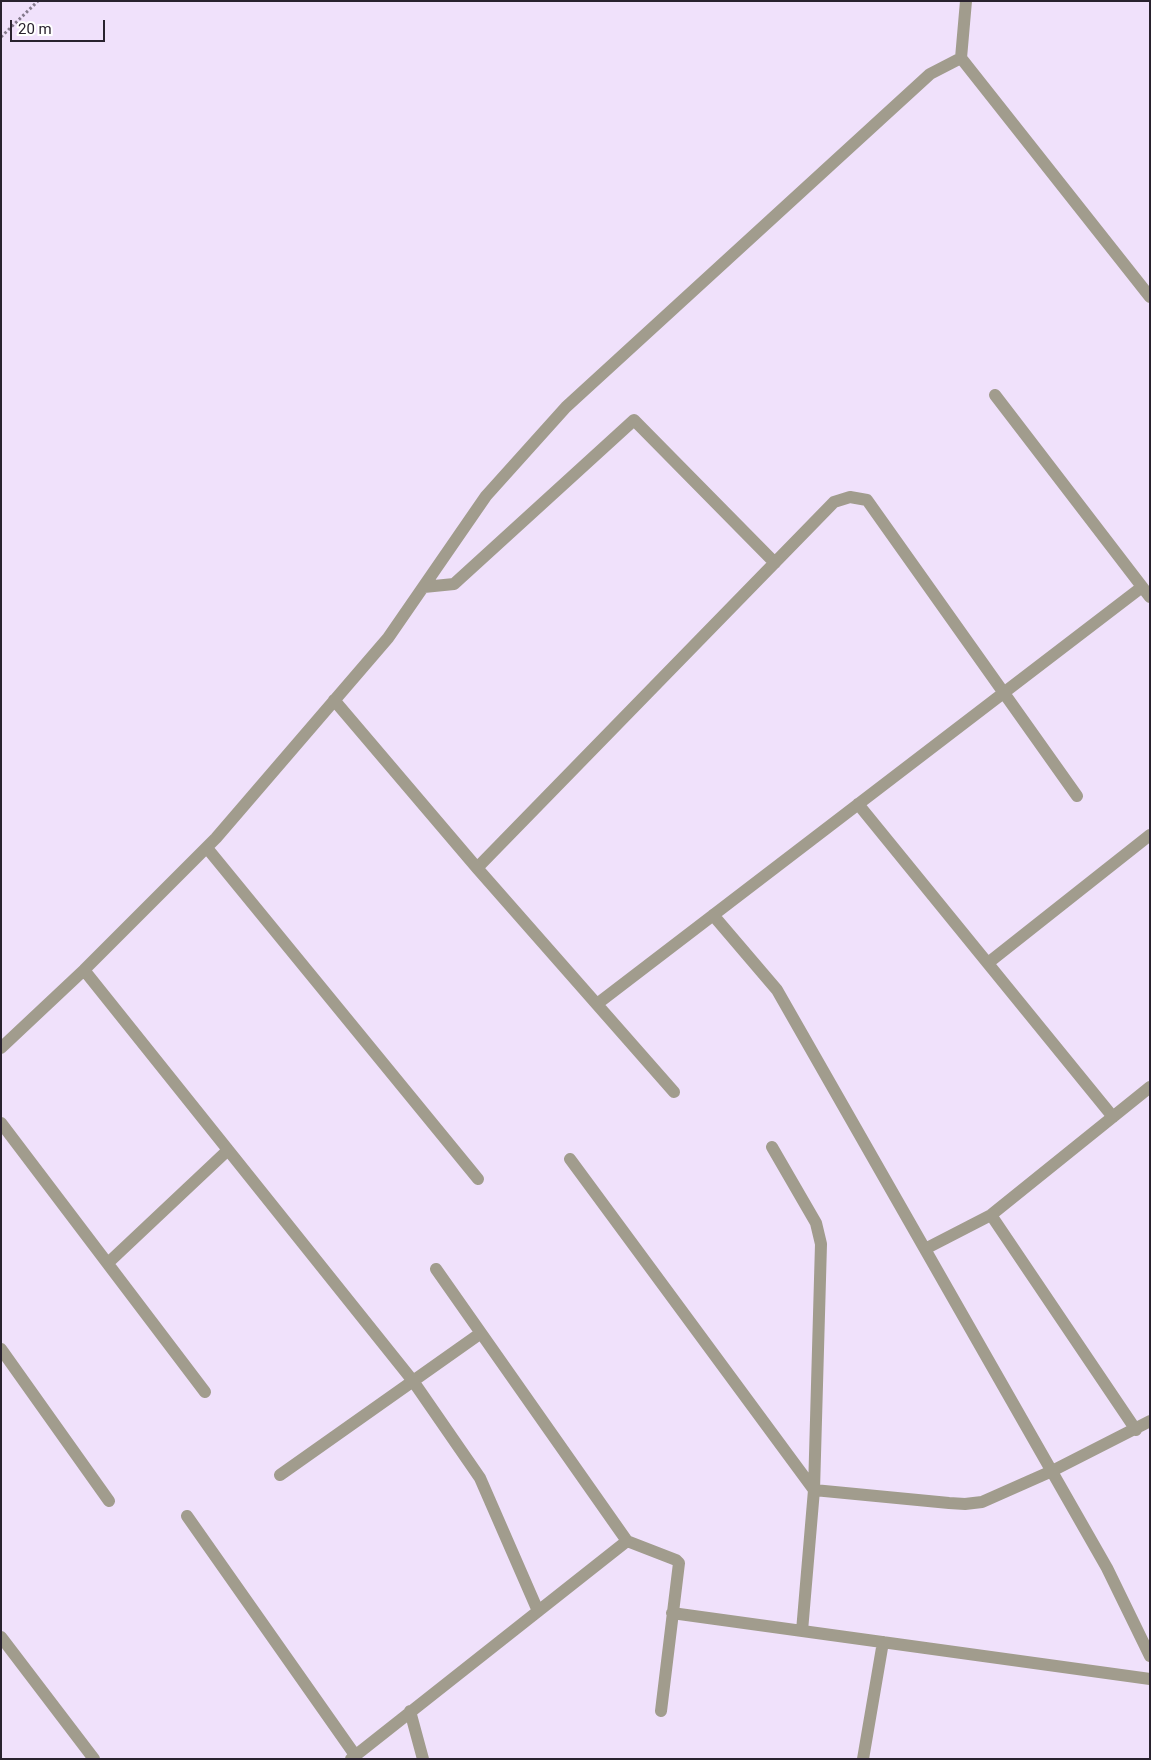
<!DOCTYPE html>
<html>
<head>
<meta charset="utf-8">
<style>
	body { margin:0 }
	#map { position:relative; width:1151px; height:1760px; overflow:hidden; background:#f0e1fb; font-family:Roboto,sans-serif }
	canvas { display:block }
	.frame { position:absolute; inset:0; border:2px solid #29222e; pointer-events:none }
	.scale { position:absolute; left:10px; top:20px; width:95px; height:22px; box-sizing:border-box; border:2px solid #29222e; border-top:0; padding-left:6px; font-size:15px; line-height:18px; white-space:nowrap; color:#29222e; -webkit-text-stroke:4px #fff; paint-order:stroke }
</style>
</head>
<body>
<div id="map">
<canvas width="1151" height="1760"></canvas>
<div class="frame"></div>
<div class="scale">20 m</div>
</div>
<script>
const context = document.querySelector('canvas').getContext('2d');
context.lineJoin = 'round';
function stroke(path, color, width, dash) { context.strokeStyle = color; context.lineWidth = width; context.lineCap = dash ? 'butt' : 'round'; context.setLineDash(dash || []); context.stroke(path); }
stroke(new Path2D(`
	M1 37 38 1`), '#847a8c', 3, [2.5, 2.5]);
stroke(new Path2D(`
	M966 1 961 58 1150 297
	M995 395 1150 597
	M424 587 454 584 634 420 775 563
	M334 700 477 868 674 1092
	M858 804 1113 1117
	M207 848 478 1179
	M477 868 834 502 850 497 867 500 1077 796
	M713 915 777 990 1107 1568 1150 1656
	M988 963 1150 835
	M84 970 413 1381 480 1478 538 1611
	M597 1004 1142 587
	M1 1048 84 970 216 838 388 638 486 496 566 407 930 74 961 58
	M1 1123 205 1392
	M772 1147 816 1223 821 1244 814 1490 949 1503 965 1504 982 1502 1052 1471 1150 1421
	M570 1159 814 1490 802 1631
	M991 1215 1136 1430
	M925 1249 991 1215 1150 1087
	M108 1263 228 1150
	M436 1269 627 1541 676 1560 679 1563 661 1711
	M1 1349 109 1501
	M280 1475 481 1333
	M187 1516 355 1755
	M672 1613 1150 1679
	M1 1637 94 1759
	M410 1711 423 1759
	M351 1759 627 1541
	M863 1759 883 1642`), '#a19c8d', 12);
</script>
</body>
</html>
